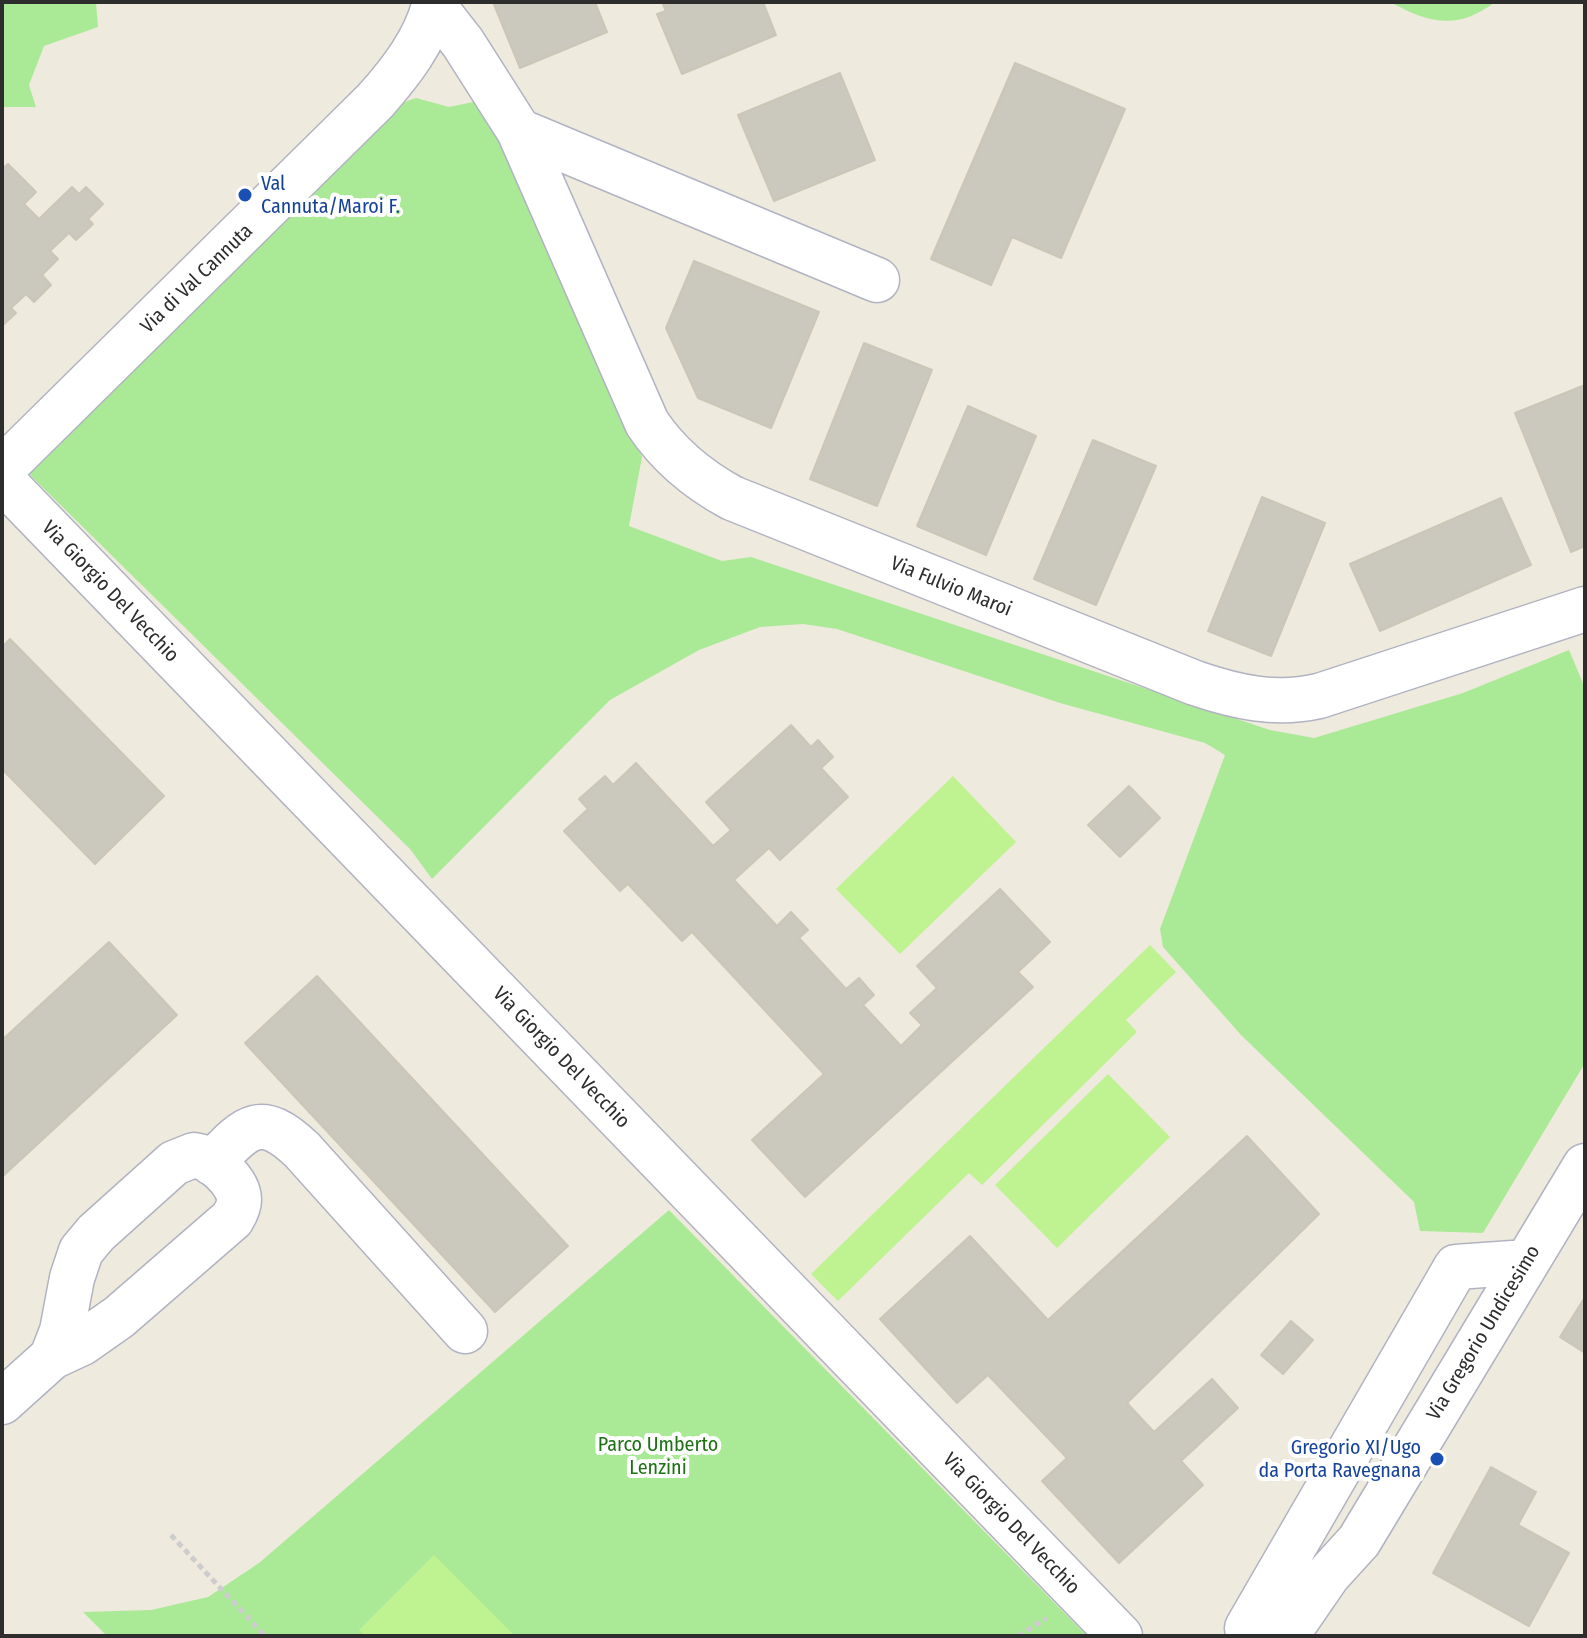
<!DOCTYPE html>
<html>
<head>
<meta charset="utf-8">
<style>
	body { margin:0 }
	#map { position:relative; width:1587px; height:1638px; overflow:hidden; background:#efeade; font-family:"Fira Sans Condensed",sans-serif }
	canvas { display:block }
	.frame { position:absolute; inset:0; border:4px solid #2d2d2d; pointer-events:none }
</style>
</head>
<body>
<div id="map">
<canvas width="1587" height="1638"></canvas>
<div class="frame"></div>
</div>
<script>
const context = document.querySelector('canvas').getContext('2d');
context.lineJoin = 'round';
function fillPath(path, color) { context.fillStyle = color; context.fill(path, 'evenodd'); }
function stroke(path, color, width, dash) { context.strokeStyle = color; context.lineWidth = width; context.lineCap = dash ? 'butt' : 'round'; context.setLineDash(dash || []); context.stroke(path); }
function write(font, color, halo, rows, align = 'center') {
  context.font = font + ' "Fira Sans Condensed",sans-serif'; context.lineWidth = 8; context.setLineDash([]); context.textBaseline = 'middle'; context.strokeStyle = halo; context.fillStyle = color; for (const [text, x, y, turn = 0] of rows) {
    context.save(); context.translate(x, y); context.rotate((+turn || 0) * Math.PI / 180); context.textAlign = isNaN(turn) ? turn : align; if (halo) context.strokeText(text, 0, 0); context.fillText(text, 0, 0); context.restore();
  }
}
fillPath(new Path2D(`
	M2 2H96L98 27 44 46 29 85 36 107H2Z
	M1390 2H1495C1457 31 1429 23 1390 2Z
	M416 98 449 107 478 101 505 138 642 457 629 526 722 561 751 557 1270 730 1314 738 1463 693 1569 650 1585 688V1063L1483 1233 1420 1231 1414 1202 1241 1035 1163 947 1160 929 1225 755 1205 743 1060 703 837 629 803 624 760 627 699 650 610 700 432 879 410 849 28 473 393 106Z
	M669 1210 1087 1636H107L83 1612 151 1610 208 1597 259 1563Z`), '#aaea96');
fillPath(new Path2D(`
	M953 776 1016 842 900 954 836 889Z
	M1150 945 1176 972 1126 1020 1137 1032 982 1185 969 1173 838 1301 811 1274Z
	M1108 1074 1170 1137 1057 1248 995 1185Z
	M434 1555 515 1636H365L359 1630Z`), '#bff291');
const building = new Path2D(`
	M493 2H595L607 32 520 68Z
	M662 2H763L776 35 682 74 657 14 666 11Z
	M1015 63 1125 109 1061 258 1012 237 991 285 931 259Z
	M840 73 875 160 774 201 738 115Z
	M8 164 36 192 24 204 39 219 72 187 79 194 86 187 103 204 88 219 93 224 76 240 69 233 50 251 58 259 42 275 51 285 34 302 26 294 11 308 16 313 2 326V169Z
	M694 261 819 312 771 428 698 398 666 328Z
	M864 343 932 370 877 506 810 479Z
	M1585 385V546L1571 552 1515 413Z
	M968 406 1036 436 986 555 917 526Z
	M1093 440 1156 466 1096 605 1034 579Z
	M1262 497 1325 523 1271 656 1208 631Z
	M1501 498 1531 565 1380 631 1350 564Z
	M10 639 164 796 95 864 2 769V647Z
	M791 725 811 747 818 740 833 757 821 768 848 797 780 860 769 848 734 880 777 926 791 912 808 930 799 938 846 989 859 978 874 995 863 1005 901 1046 922 1025 910 1013 937 988 917 966 1000 889 1050 942 1018 972 1033 987 805 1197 752 1140 824 1074 692 932 682 941 628 884 620 891 564 831 588 809 579 799 605 776 613 785 636 763 713 846 731 830 706 802Z
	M1129 786 1160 818 1120 857 1088 825Z
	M109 942 177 1015 2 1177V1040Z
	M317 976 568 1246 495 1312 245 1043Z
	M1247 1136 1319 1214 1127 1403 1154 1432 1212 1379 1238 1408 1181 1461 1203 1485 1119 1563 1042 1481 1067 1458 988 1375 957 1403 880 1319 970 1236 1048 1320Z
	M1585 1297V1353L1560 1337Z
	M1291 1321 1313 1340 1283 1374 1261 1355Z
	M1491 1467 1536 1492 1518 1525 1569 1553 1529 1626 1433 1573Z`);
fillPath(building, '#cbc8bd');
stroke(building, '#cbc7b7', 2);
const minor = new Path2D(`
	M434 6 463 43 519 131 647 423C669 456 697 479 732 498L1195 683C1236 697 1275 706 1319 696L1585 609
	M519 131 877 280
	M2 469 375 101C400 73 426 40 435 2
	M2 480 1120 1636
	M212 1163C246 1127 260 1110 302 1150L465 1331
	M2 1402 52 1357 82 1343 119 1317 232 1219C235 1214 239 1207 239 1200 239 1181 211 1157 194 1155L174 1163 96 1233 81 1251 72 1278 62 1331 52 1357
	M1254 1636 1247 1628 1456 1267 1527 1262
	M1286 1636 1328 1575 1359 1541 1585 1166`);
stroke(minor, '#b2b3c2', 47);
stroke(new Path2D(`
	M171 1535 265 1636
	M1018 1636 1047 1618`), '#cdcdcd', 5, [6, 4]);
stroke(minor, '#fff', 44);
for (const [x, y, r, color] of [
	[245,195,8,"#1a4fb4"],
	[1437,1459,8,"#1a4fb4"]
]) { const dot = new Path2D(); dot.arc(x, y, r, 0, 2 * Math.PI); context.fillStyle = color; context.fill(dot); stroke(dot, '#fff', 3); }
write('20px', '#164399', '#fff', [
	["Val",261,184],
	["Cannuta/Maroi F.",261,207],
	["Gregorio XI/Ugo",1421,1448,"right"],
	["da Porta Ravegnana",1421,1471,"right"]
], 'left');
write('20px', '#2d2d2d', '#fff', [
	["Via di Val Cannuta",197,279,-44],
	["Via Fulvio Maroi",951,587,22],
	["Via Giorgio Del Vecchio",110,592,46],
	["Via Giorgio Del Vecchio",561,1058,46],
	["Via Gregorio Undicesimo",1484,1333,-59],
	["Via Giorgio Del Vecchio",1011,1524,46]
]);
write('20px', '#1d7314', '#fff', [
	["Parco Umberto",658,1445],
	["Lenzini",658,1468]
]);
</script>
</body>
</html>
